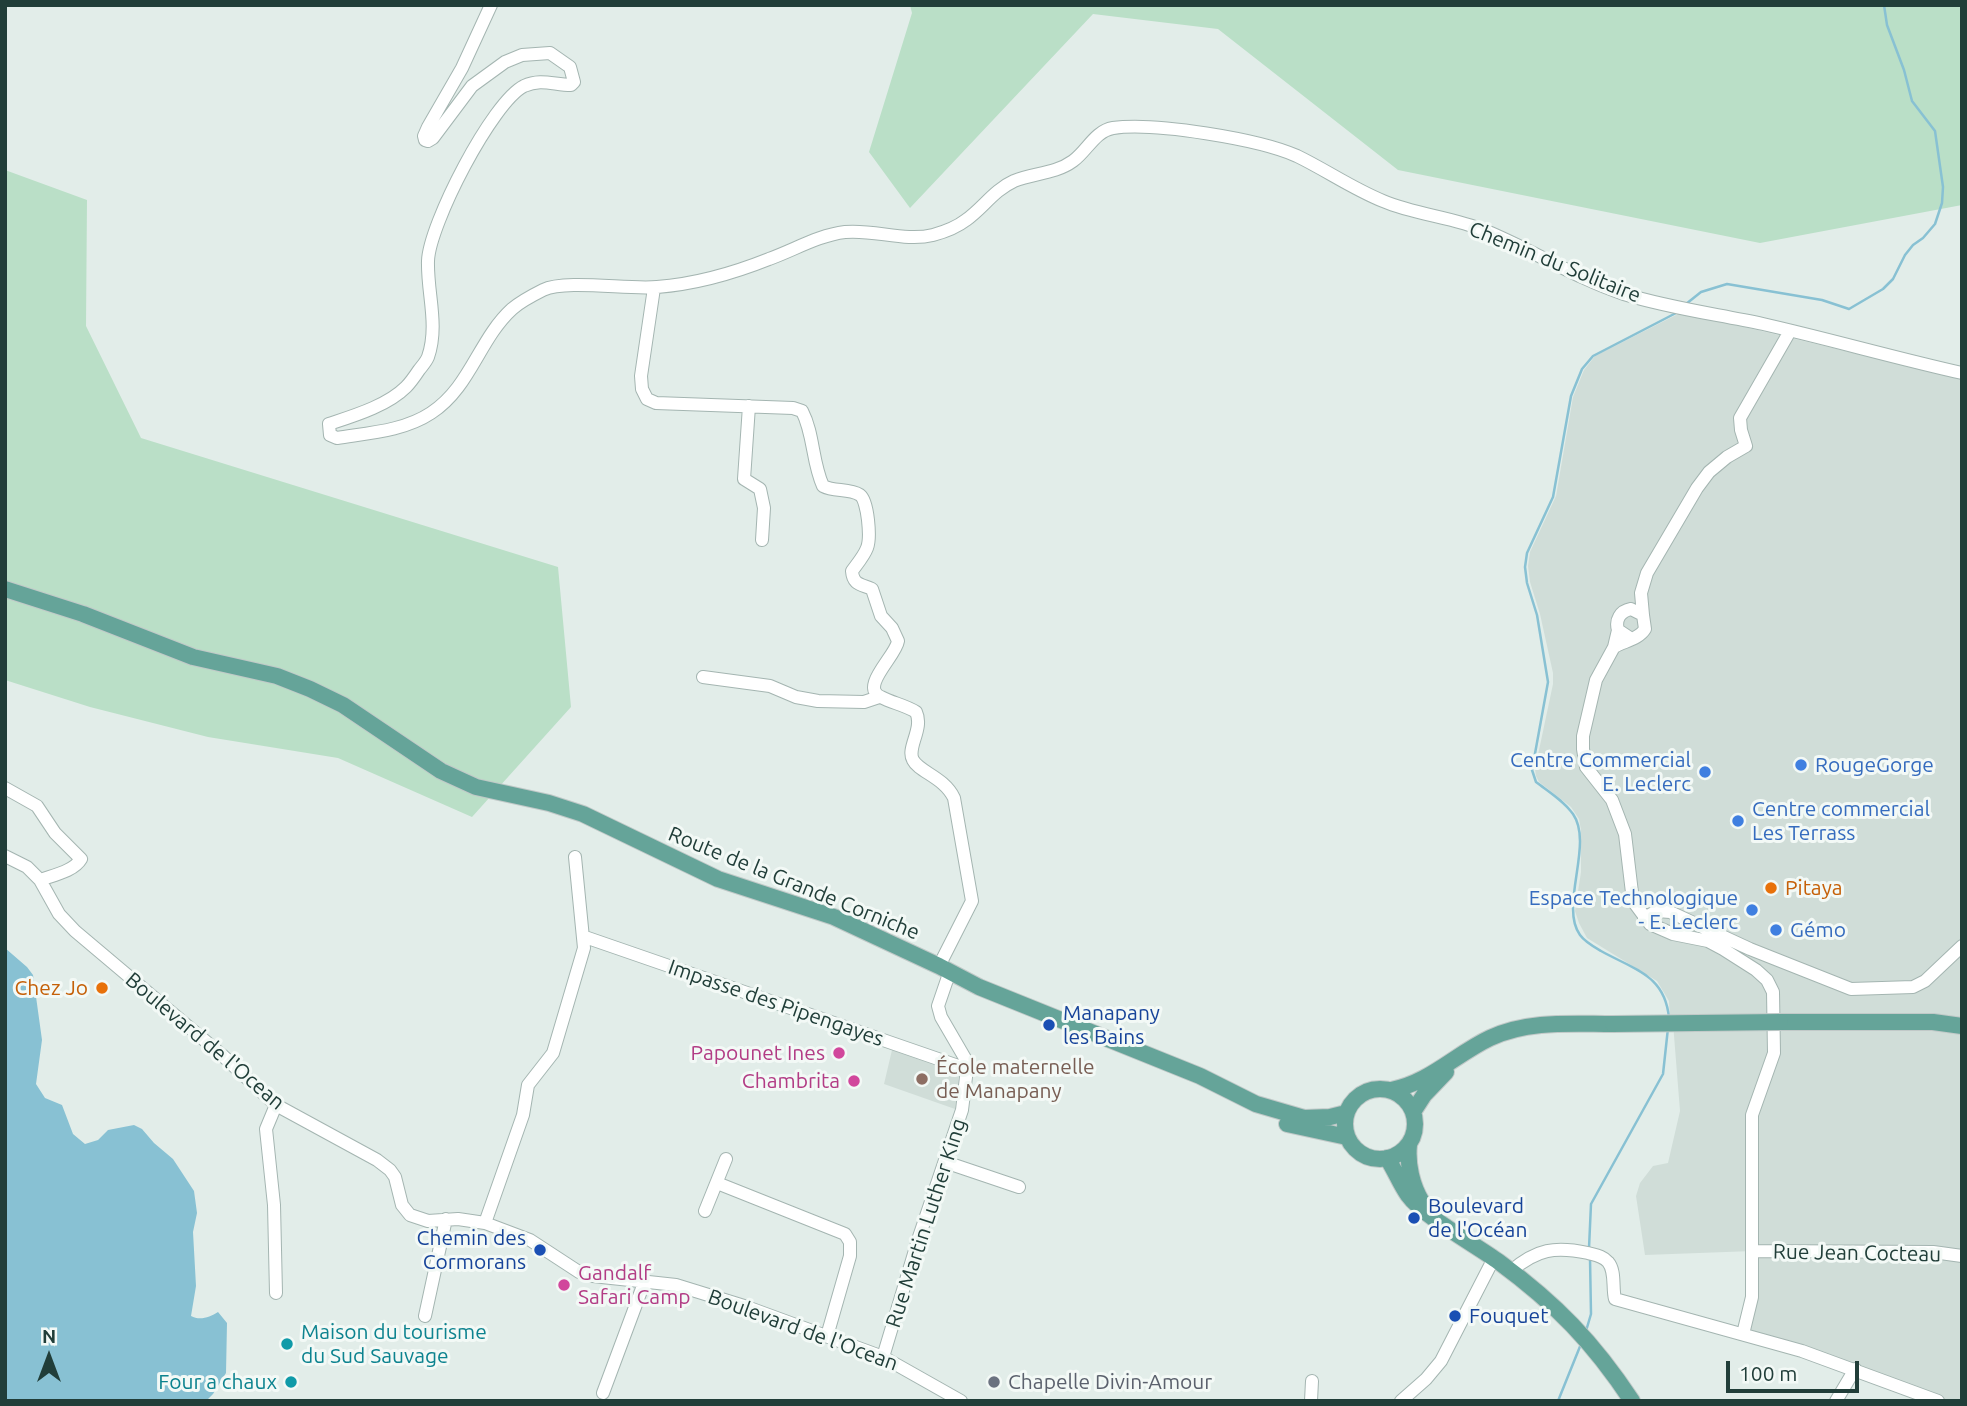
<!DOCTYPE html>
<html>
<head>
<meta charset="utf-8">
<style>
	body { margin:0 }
	#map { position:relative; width:1967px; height:1406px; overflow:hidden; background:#e2ede9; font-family:Ubuntu,sans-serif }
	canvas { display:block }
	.frame { position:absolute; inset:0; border:7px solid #213e39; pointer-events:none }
	.north { position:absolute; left:14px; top:1322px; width:70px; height:70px; -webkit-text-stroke:5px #f3f9f6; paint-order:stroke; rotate:0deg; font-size:19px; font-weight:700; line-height:28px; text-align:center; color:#213e39 }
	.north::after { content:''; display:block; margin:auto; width:24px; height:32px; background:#213e39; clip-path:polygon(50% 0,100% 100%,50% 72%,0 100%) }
	.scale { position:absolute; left:1726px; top:1361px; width:133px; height:32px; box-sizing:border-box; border:4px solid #213e39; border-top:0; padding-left:9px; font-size:21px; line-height:24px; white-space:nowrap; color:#213e39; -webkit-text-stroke:5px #f3f9f6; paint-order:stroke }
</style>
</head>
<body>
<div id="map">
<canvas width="1967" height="1406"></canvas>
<div class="frame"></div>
<div class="north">N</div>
<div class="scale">100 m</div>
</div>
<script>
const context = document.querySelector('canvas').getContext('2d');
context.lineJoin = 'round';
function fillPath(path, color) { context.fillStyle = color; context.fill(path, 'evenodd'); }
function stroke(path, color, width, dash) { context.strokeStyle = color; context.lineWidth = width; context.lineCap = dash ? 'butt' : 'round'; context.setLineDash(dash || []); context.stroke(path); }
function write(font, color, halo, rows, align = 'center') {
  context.font = font + ' Ubuntu,sans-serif'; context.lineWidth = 6; context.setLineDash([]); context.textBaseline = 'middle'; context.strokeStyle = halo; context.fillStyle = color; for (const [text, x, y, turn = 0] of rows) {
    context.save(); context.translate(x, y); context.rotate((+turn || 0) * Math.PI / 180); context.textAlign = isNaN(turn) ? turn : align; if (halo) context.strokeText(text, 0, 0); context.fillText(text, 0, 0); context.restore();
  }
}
fillPath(new Path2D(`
	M1682 312 1908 366 1962 376V1017L1936 1022 1962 1026V1401H1936L1743 1334 1753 1251 1645 1255 1636 1196 1640 1183 1653 1166 1668 1163 1680 1111 1673 1023 1670 1018 1669 1001 1657 981 1587 938 1579 923 1575 911 1581 872V830L1579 819 1571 807 1539 782 1536 776 1535 769 1553 684V673L1540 614 1530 582 1528 566 1530 552 1556 496 1573 397 1584 370 1595 356Z
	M892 1050 959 1074 955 1109 884 1084Z`), '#d0ddd8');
fillPath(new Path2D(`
	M910 5H1962V205L1760 243 1398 170 1218 29 1093 14 910 208 869 152 912 13Z
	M5 170 87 200 86 326 141 438 558 567 571 707 472 817 338 758 208 737 90 707 5 680Z`), '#badfc7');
fillPath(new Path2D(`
	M5 948 27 967 33 975 42 1040 36 1084 45 1098 62 1105 73 1134 85 1144 98 1140 108 1130 134 1125 142 1129 154 1143 173 1159 194 1191 197 1213 193 1232 196 1286 191 1316C200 1321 210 1317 218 1312L227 1323 226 1373 213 1394 206 1401H5Z`), '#88c1d3');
stroke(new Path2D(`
	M1686 304 1701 292 1727 284 1822 300 1849 309 1883 289 1893 279 1905 255 1913 245 1923 238 1935 224 1942 203 1943 187 1935 131 1912 101 1904 70 1887 25 1884 5
	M1669 1018C1665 975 1635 970 1601 951 1594 947 1585 942 1580 935 1559 906 1594 844 1573 814 1564 801 1549 792 1536 782L1532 770 1548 682 1537 615 1527 583 1525 567 1527 553 1553 497 1571 396 1582 369 1593 356 1676 313
	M1589 1248 1591 1204 1663 1074 1668 1028
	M1586 1331 1591 1314 1590 1258
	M1558 1401 1581 1344`), '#88c1d3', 2.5);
const minor = new Path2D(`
	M491 5 462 68 428 127 424 136 425 140 428 141 433 138 472 86 505 62 522 55 550 53 570 67 574 82 571 85C554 85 541 78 524 86 492 102 429 225 428 261 427 293 439 325 428 357 426 362 422 366 419 370 415 376 411 382 406 387 387 406 353 416 329 424L330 435 337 438C368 433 404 431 431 413 470 388 479 339 512 309 521 301 533 295 543 290 566 279 629 290 657 287 696 284 734 273 769 259 794 250 819 235 845 232 874 229 905 242 933 235 944 232 957 227 966 220 983 208 994 190 1014 181 1034 173 1055 174 1073 161 1087 151 1095 131 1113 128 1154 122 1259 139 1297 156 1326 170 1353 189 1383 201 1416 215 1453 217 1486 231 1532 250 1576 278 1624 294 1669 308 1716 314 1763 324 1829 339 1895 358 1962 373
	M654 288 641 376 642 389 647 399 656 403 793 408 802 411C814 434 812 462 823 486 834 492 849 488 860 495 868 501 871 538 867 548 864 556 857 564 852 571 853 585 861 584 872 589L881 616 892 628 898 641C896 656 859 687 881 697 892 703 905 705 916 712 924 729 906 748 913 760 919 772 944 777 954 798L972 901 939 966
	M749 406 744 479 760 489 764 508 762 540
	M1643 615 1641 593 1647 573 1697 488 1709 472 1727 457 1746 446 1741 430 1740 418 1790 331
	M1618 630 1614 647 1596 680 1583 736V749L1586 767 1612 800 1625 834 1633 901 1650 924 1673 934 1708 941 1723 949 1756 970 1767 980 1773 992 1774 1053 1752 1115V1297L1743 1334
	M1614 647C1625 641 1639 639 1645 629L1643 615 1631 609C1620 611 1615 620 1618 630L1630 638
	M703 677 770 686 796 697 818 701 864 702 879 697
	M5 788 37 806 55 833 81 859C74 871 54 875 40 880
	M5 856 27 867 40 880 59 914 75 931 222 1055 276 1105 377 1160 390 1170 395 1177 402 1205 410 1215 428 1221 458 1219 485 1223 530 1240 579 1272 593 1276 676 1285 744 1306 883 1357 961 1401
	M1644 918 1657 911 1670 912 1750 949 1851 989 1913 987 1925 981 1962 946
	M585 937 967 1069
	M945 1162 1019 1187
	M717 1183 845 1234 850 1242V1256L827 1336
	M705 1211 726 1159
	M485 1223 523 1115 528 1085 553 1053 584 948 575 857
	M1753 1251 1933 1252 1962 1256
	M1511 1271C1537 1249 1555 1246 1588 1253 1595 1255 1603 1256 1608 1262 1616 1271 1612 1288 1615 1299L1802 1351 1938 1401
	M276 1293 274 1205 266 1129 276 1105
	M425 1316 446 1219
	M883 1357 919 1237 962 1110 967 1069 966 1060 941 1017 938 1006 950 971
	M603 1393 644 1283
	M1311 1401 1312 1381
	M1401 1401 1426 1379 1441 1361 1494 1258
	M1836 1401 1855 1369`);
const major = new Path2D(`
	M5 589 83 614 193 657 277 676 310 689 343 705 441 771 476 787 549 803 583 814 718 879 834 917 939 966 979 987 1200 1076 1256 1104 1304 1118 1330 1117 1346 1113
	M1780 1022H1933L1962 1026
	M1345 1124a35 35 0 1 1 70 0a35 35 0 1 1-70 0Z
	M1391 1090C1429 1083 1456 1054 1490 1038 1528 1020 1572 1024 1613 1024
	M1413 1112 1424 1095 1446 1072
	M1287 1124 1347 1137
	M1409 1145C1407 1164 1412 1186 1422 1202
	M1387 1158C1395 1170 1400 1184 1408 1195 1424 1217 1476 1245 1499 1262 1556 1304 1593 1342 1632 1401`);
stroke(minor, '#a4b5b1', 14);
stroke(major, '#c1c9c8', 18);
stroke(minor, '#fff', 12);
stroke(major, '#65a499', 16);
const majorBridge = new Path2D(`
	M1613 1024 1780 1022`);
stroke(majorBridge, '#c1c9c8', 18, []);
stroke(majorBridge, '#65a499', 16);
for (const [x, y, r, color] of [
	[1801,765,7,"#3f7fe0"],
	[1705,772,7,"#3f7fe0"],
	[1738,821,7,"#3f7fe0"],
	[1771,888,7,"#e8710a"],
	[1752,910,7,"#3f7fe0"],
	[1776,930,7,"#3f7fe0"],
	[102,988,7,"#e8710a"],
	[1049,1025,7,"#1a4fb4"],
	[839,1053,7,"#d1479c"],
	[922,1079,7,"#8d6e63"],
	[854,1081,7,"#d1479c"],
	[1414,1218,7,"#1a4fb4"],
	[540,1250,7,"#1a4fb4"],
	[564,1285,7,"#d1479c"],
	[1455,1316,7,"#1a4fb4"],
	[287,1344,7,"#0f9aa8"],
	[291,1382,7,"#0f9aa8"],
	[994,1382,7,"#6b7280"]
]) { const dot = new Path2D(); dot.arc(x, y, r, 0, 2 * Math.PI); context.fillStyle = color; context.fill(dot); stroke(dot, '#f3f9f6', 2.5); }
write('21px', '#213e39', '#f3f9f6', [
	["Chemin du Solitaire",1555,262,22],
	["Route de la Grande Corniche",794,883,22],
	["Impasse des Pipengayes",776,1003,19],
	["Boulevard de l'Ocean",205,1041,40],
	["Rue Martin Luther King",926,1223,-72],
	["Rue Jean Cocteau",1857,1253,1],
	["Boulevard de l'Ocean",803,1330,20]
]);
write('21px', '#366cbe', '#f3f9f6', [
	["Centre Commercial",1691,760,"right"],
	["E. Leclerc",1691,784,"right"],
	["RougeGorge",1815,765],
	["Centre commercial",1752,809],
	["Les Terrass",1752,833],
	["Espace Technologique",1738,898,"right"],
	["- E. Leclerc",1738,922,"right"],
	["Gémo",1790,930]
], 'left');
write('21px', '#c56008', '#f3f9f6', [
	["Pitaya",1785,888],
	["Chez Jo",88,988,"right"]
], 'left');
write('21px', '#164399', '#f3f9f6', [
	["Manapany",1063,1013],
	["les Bains",1063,1037],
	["Boulevard",1428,1206],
	["de l'Océan",1428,1230],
	["Chemin des",526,1238,"right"],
	["Cormorans",526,1262,"right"],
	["Fouquet",1469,1316]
], 'left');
write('21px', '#b23c85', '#f3f9f6', [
	["Papounet Ines",825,1053],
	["Chambrita",840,1081],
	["Gandalf",578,1273,"left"],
	["Safari Camp",578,1297,"left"]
], 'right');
write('21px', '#785e54', '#f3f9f6', [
	["École maternelle",936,1067],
	["de Manapany",936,1091]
], 'left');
write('21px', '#0d838f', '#f3f9f6', [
	["Maison du tourisme",301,1332],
	["du Sud Sauvage",301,1356],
	["Four a chaux",277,1382,"right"]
], 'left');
write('21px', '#5b616d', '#f3f9f6', [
	["Chapelle Divin-Amour",1008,1382]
], 'left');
</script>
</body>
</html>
